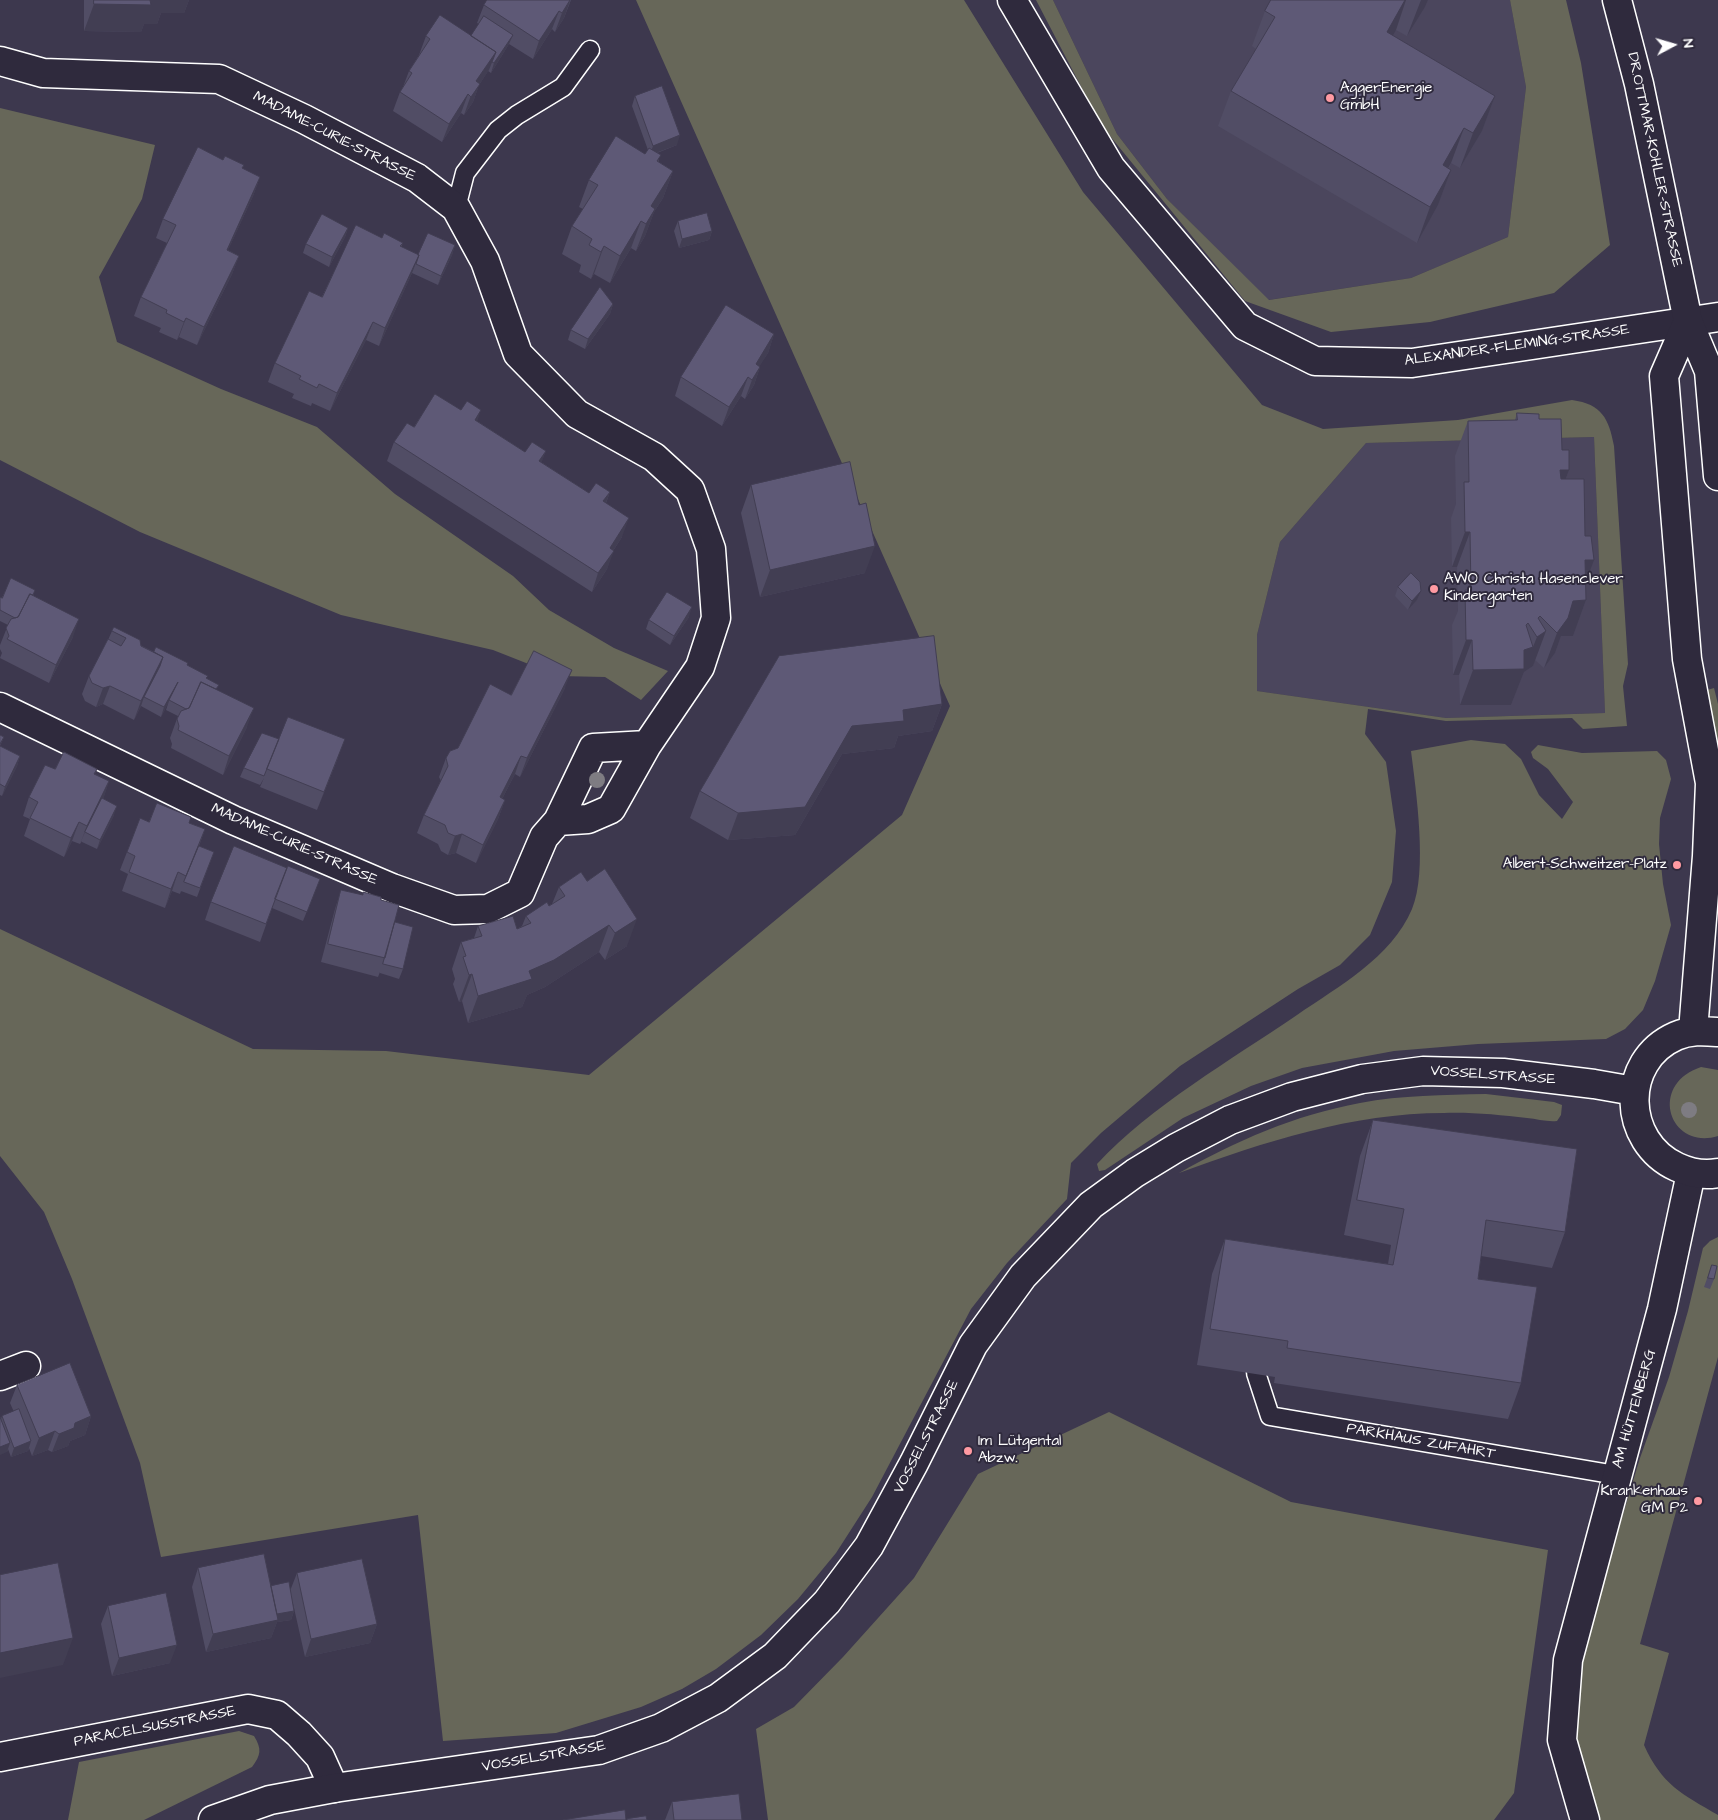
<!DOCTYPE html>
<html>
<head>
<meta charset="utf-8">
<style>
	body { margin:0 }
	#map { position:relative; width:1718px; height:1820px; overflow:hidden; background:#3d384e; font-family:"Architects Daughter",sans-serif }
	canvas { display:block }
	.north { position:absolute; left:1648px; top:20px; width:50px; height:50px; -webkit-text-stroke:4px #2f2a3d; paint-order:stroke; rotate:84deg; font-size:14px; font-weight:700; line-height:20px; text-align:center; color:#fff }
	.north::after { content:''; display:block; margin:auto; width:18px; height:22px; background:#fff; clip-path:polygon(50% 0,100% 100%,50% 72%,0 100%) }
</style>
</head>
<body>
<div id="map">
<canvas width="1718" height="1820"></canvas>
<div class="north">N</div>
</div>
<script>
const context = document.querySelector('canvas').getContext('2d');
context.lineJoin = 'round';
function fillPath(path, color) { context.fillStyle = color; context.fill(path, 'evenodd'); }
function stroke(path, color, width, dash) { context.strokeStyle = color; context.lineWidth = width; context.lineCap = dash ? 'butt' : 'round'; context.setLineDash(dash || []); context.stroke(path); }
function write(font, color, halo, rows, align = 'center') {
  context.font = font + ' "Architects Daughter",sans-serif'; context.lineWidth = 4; context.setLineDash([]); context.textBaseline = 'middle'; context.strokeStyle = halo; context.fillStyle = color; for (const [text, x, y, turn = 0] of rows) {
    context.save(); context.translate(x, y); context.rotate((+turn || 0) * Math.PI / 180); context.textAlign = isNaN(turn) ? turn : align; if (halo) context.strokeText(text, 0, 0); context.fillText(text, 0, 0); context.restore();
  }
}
fillPath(new Path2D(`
	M1053 0H1510L1526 87 1508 237 1411 278 1268 300 1167 199 1117 134Z
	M1594 437 1605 713 1446 718 1257 691V635L1280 542 1366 443Z`), '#4b465d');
fillPath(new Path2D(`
	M636 0H964L1083 192 1262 405 1323 429 1458 420 1572 400C1602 404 1609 419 1614 446L1628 664 1623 686 1627 726 1583 729 1572 718 1446 721 1368 709 1365 734 1386 762 1396 831 1392 882 1370 935 1340 965 1298 989 1180 1066 1101 1133 1071 1163 1067 1199 1007 1263 971 1309 872 1497 836 1553 798 1599 761 1635 716 1669 682 1689 641 1707 556 1733 443 1741 418 1515 161 1557 140 1463 72 1279 44 1212 0 1156V929L253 1049 386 1051 589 1075 902 815 950 706ZM1594 437 1605 713 1446 718 1257 691V635L1280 542 1366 443Z
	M1036 0H1053L1117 134 1167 199 1269 300 1411 278 1508 237 1526 87 1510 0H1566L1581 63 1610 245 1554 293 1430 322 1331 332 1245 301 1101 125Z
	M0 108 155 145 142 199 99 277 117 342 221 389 317 427 395 494 513 576 549 610 614 648 668 671 641 700 605 677 559 676 493 650 341 615 140 532 0 460Z
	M1714 688 1718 704V755L1704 691Z
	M1471 740 1505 744 1521 759 1539 795 1562 819 1573 802 1548 769 1533 758 1531 752 1538 745 1582 753 1657 751 1666 760 1671 779 1660 818 1659 844 1663 884 1671 925 1655 981 1643 1010 1625 1029 1606 1039 1478 1044 1394 1051 1302 1068 1251 1086 1183 1118 1105 1170 1099 1171 1097 1164C1151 1106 1231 1060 1297 1015 1339 986 1391 958 1412 909 1428 872 1416 791 1411 751Z
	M1701 1067 1718 1070V1136C1670 1151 1647 1085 1701 1067Z
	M1486 1094 1554 1102 1562 1105 1561 1115 1557 1121C1547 1122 1537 1119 1527 1118 1500 1115 1471 1112 1444 1113 1352 1113 1264 1142 1179 1173 1236 1141 1295 1115 1360 1103 1402 1095 1444 1095 1486 1094Z
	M1718 1237V1357L1640 1644 1669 1653 1644 1745C1662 1785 1682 1794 1718 1815V1820H1599C1576 1765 1572 1722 1578 1663L1640 1458 1669 1377 1688 1311 1703 1248 1710 1241Z
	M1109 1412 1291 1502 1548 1550 1514 1793 1494 1820H768L756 1729 794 1707 843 1657 914 1578 978 1474Z
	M239 1731 254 1736C262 1749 261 1755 252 1767L144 1820H68L79 1762Z`), '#676759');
const lane = new Path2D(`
	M456 208 465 173 498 130 517 115 563 87 590 50
	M1256 1373 1270 1416 1616 1475`);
const street = new Path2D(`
	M1012 0 1111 168 1245 326 1315 361 1412 363 1718 317
	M0 61 43 73 219 79 304 119 417 178 456 208 485 261 518 354 577 414 654 457 690 490 711 549 716 618 700 667 647 745 611 809 588 819 558 821
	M0 707 233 820 392 888 454 910 488 909 520 893 544 837 558 821 593 748 647 745
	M0 1376 26 1366
	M0 1757 248 1709 277 1715 299 1734 320 1757 334 1788
	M1585 1820 1562 1740 1568 1660 1662 1309 1691 1173`);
const secondary = new Path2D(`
	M1617 0 1639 84 1688 321 1709 371 1718 476
	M1688 321 1664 376 1687 659 1710 783 1707 856 1693 1031
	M1718 1032C1703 1031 1690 1030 1676 1036 1619 1061 1622 1142 1677 1167 1690 1173 1703 1176 1718 1173
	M213 1820 270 1800 334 1788 599 1750 661 1728 718 1698 775 1656 827 1602 869 1546 914 1463 973 1345 1023 1276 1091 1205 1135 1173 1176 1148 1230 1120 1292 1097 1362 1079 1423 1071 1503 1073 1594 1084 1634 1091`);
stroke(lane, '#fff', 21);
stroke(street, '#fff', 31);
stroke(secondary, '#fff', 31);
stroke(lane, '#2f2a3d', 18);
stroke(street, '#2f2a3d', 28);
stroke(secondary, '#2f2a3d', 28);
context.fillStyle = '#7e7c82';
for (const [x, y] of [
	[597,780],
	[1689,1110]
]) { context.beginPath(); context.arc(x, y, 8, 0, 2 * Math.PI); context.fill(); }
fillPath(new Path2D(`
	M84 0H189L184 13H161L157 24H144L141 32 84 31Z
	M571 0 564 18 555 32 552 29 533 59 509 44 491 73 488 71 479 85 473 102 464 115 461 113 442 142 393 111 400 92 403 87 409 71 419 55 426 36H471L479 24 477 23 484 5Z
	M1271 0H1428L1425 7 1407 36 1396 30 1392 35 1495 96 1482 131 1460 168 1451 163 1449 168 1451 170 1438 205 1417 243 1218 126 1231 91 1256 49 1252 46 1265 11Z
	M635 96 677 145 657 153 659 162 673 171 663 198 654 212 645 236 636 251 631 248 610 283 594 274 591 279 579 272 581 265 562 254 572 226 583 209 579 207 589 180 645 154 648 150 632 106Z
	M223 160 244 165 242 169 260 177 253 196 228 250 239 256 232 274 197 345 179 337 177 340 159 332 161 328 134 316 141 297 167 243 156 238 163 219Z
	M678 221 712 231 709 240 679 248 674 231Z
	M348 228 345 237 329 267 303 253 306 244Z
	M382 238 403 243 401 247 418 255 455 245 452 255 438 285 412 273 379 346 366 340 330 411 312 403 311 406 292 398 294 394 268 382 275 363 322 297Z
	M613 304 610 314 585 349 568 340 571 330Z
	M774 334 768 353 759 366 760 367 754 385 745 399 741 396 722 426 675 396 681 377Z
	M1517 413 1539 419 1562 450 1569 470 1566 479 1586 583V600L1573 636H1561L1555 653 1544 668 1535 660 1533 666 1524 672 1511 705H1460L1459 675H1453L1452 625 1458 611 1457 567H1452L1451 518 1456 504 1455 456 1468 421 1515 420Z
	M477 421 525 452 546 451 541 462 589 493 610 492 606 503 622 537 613 551 607 569 592 592 387 461 394 442 414 427Z
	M751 485 865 573 760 597 741 513Z
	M1398 587 1421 591 1417 600 1408 610 1395 596Z
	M35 590 33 595 73 637 49 683 0 658 2 653 0 649V645L8 625 0 621V597L2 598Z
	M689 617 670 645 646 629 649 620Z
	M112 631 154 652 187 665 207 679 217 690 247 727 223 775 171 748 172 744 170 738 178 716 166 710 169 701 161 717 141 706 134 720 103 704 96 707 85 701 82 694 89 676 108 640Z
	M565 688 520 777 515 774 502 799 505 800 498 819 476 863 456 853 448 855 441 851 438 844 417 833 424 815 441 781 439 777 446 758 458 748 511 695Z
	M942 704 932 731 898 736 894 748 842 754 795 835 728 840 690 818 700 791Z
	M0 735 4 737 0 746 20 756 17 766 2 796 0 795Z
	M279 739 338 758 317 810 260 787 264 778 260 785 240 777 244 768Z
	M55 769H97L95 774 109 781 103 799 114 815 97 849 82 842V841L80 844 72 841 64 857 24 836 30 819 23 816 29 797Z
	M149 822 189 823 205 829 199 846 214 852 197 897 181 891 183 885 180 894 172 891 165 908 122 891 128 874 120 870 127 852Z
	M287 868 320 879 303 921 272 908 260 942 205 920 211 902Z
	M581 872 627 946 605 960 599 952 545 987 527 995 522 1007 468 1023 462 1001 459 1002 453 984 455 979 452 969 461 942 474 938 478 926 517 929 522 926 526 916 552 904 559 887Z
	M341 890 381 900 395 922 403 969 399 979 380 973V972L378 977 321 962 335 909Z
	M1373 1120 1565 1232 1552 1268 1481 1256 1478 1279 1521 1383 1508 1419 1274 1383 1275 1377 1197 1365 1212 1274 1225 1239 1388 1264 1391 1245 1344 1235 1360 1156Z
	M1712 1265 1714 1279 1710 1289 1704 1287Z
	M17 1385 91 1416 85 1435 70 1441 68 1446 52 1452 48 1450 32 1456 29 1448 28 1451 11 1457 8 1449 7 1452 1 1419 2 1416 14 1412 10 1403Z
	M198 1568 290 1591 297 1573 377 1624 370 1643 305 1657 292 1599 294 1611 291 1620 277 1622 271 1638 206 1652 192 1587Z
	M108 1606 170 1663 112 1676 101 1624Z
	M672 1802 742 1820H665Z`), '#514d65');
fillPath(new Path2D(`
	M149 0H189L184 13H161L157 24H144L141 32 84 31 94 4Z
	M1405 0H1406L1396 30 1374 68 1387 32Z
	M1421 0H1428L1425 7 1407 36Z
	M570 1 564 18 555 32 562 13Z
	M559 11 552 29 533 59 539 41Z
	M513 35 509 44 491 73 494 63Z
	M496 52 489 70 479 85 473 102 464 115 476 81Z
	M468 94 461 113 442 142 449 124Z
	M1495 96 1482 131 1460 168 1473 133Z
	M1464 128 1451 163 1430 200 1443 165Z
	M680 135 677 145 650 155 653 146Z
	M1451 170 1438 205 1417 243 1430 207Z
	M673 171 663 198 654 212 645 236 636 251 646 224 651 206Z
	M260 177 253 196 220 268 227 250Z
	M641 221 631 248 610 283 620 256Z
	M348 228 345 237 329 267 332 257Z
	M712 231 709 240 679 248 682 239Z
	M455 245 452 255 438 285 441 276Z
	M604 246 594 274 591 279 601 252Z
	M419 255 412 273 379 346 385 328Z
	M239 256 232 274 197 345 204 327Z
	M613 304 610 314 585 349 588 339Z
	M186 318 179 337 177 340 184 322Z
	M373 322 366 340 330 411 337 393Z
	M774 334 768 353 751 380 756 364Z
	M760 367 754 385 745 399 752 380Z
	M748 377 741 396 722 426 729 407Z
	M481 410 475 428V420Z
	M546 451 539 469V461Z
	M1560 470H1569L1556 506Z
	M610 492 603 510V501Z
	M629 518 622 537 605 563 614 551 607 569 592 592 598 573 610 548Z
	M1465 532H1470L1457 567H1452Z
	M875 546 865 573 760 597 770 570Z
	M1585 560H1594L1581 595Z
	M1421 591 1417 600 1408 610 1412 601Z
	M1586 600 1573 636H1561L1555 653 1544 668 1557 633 1573 601Z
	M692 607 689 617 670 645 674 636Z
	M79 619 73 637 49 683 56 665Z
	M1546 631 1533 666 1524 672 1511 705H1460L1473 670 1524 650 1533 647 1537 637Z
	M1466 640H1472L1459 675H1453Z
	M163 657 157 675 144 697 141 706 134 720 141 701Z
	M572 670 565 688 520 777 527 758Z
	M178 682 174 691 161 717 164 707Z
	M110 686 103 704 96 707 103 688Z
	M942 704 932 731 898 736 894 748 842 754 795 835 728 840 738 813 852 726 903 710Z
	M254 708 247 727 223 775 229 756Z
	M345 739 338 758 317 810 324 792Z
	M20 756 17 766 2 796 5 787Z
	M521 756 515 774 493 816 500 797Z
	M109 781 103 800 85 832 80 844 87 826Z
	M505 800 498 819 476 863 483 845Z
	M117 806 114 815 97 849 100 840Z
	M79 822 72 841 64 857 71 838Z
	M462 834 456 853 448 855 455 836Z
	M178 872 172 891 165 908 171 889Z
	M637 919 627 946 605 960 615 933Z
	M609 925 599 952 545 987 527 995 522 1007 468 1023 478 996 529 971Z
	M472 974 462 1001 459 1002 469 975Z
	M91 1416 85 1435 70 1441 68 1446 52 1452 59 1434 75 1423Z
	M55 1431 48 1450 32 1456 39 1438Z
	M31 1441 28 1451 11 1457 14 1448Z
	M10 1443 7 1452 0 1455V1447Z
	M294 1611 291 1620 277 1622 271 1638 206 1652 213 1634 271 1615Z
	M377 1624 370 1643 305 1657 311 1639Z
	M73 1638 63 1665 0 1678V1653Z
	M177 1645 170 1663 112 1676 119 1658Z`), '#423e53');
const building = new Path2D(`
	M94 0H150L151 5 94 4Z
	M487 0H570L562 13 559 11 539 41 484 5Z
	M1271 0H1405L1387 32 1495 96 1473 133 1464 128 1443 165 1451 170 1430 207 1231 91 1275 17 1265 11Z
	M440 15 496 52 476 81 480 84 471 97 468 94 449 124 400 92 412 73 409 71 430 39 426 36Z
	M484 16 513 35 494 63 492 62 496 52 471 36Z
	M662 86 680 135 653 146 635 96Z
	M616 136 645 154 649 148 661 155 657 161 673 171 651 206 655 209 646 224 641 221 620 256 604 246 601 252 589 245 592 239 572 226 598 185 589 180Z
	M198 147 223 160 225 156 244 165 242 168 260 177 227 250 239 256 204 327 186 318 184 322 166 313 167 310 141 297 176 225 163 219Z
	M707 213 712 231 682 239 678 221Z
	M322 214 348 228 332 257 306 244Z
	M356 225 382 238 384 233 403 243 400 246 419 255 385 328 373 322 337 393 319 384 317 388 299 379 301 376 275 363 309 291 322 297Z
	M428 233 455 245 441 276 416 264 419 255H418Z
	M600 287 613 304 588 339 571 330Z
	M726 305 774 334 756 364 760 367 752 380 748 377 729 407 681 377Z
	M435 394 461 410 467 401 481 410 475 420 525 452 532 442 546 451 539 461 589 493 596 483 610 492 603 501 629 518 610 548 614 551 598 573 394 442 407 423 414 427Z
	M1517 413 1539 414V419H1561L1562 450H1569V470H1560L1561 479H1584L1585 536H1591L1594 560H1585L1586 600 1573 601 1568 618 1557 633 1540 616 1538 618 1546 631 1537 637 1528 623 1526 625 1533 647 1524 650V669L1473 670 1472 640H1466L1465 590H1471L1470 532H1465L1464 482H1469L1468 421 1517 420Z
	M850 462 859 505 866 503 875 546 770 570 751 485Z
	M1411 573 1420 582 1421 591 1412 601 1398 587Z
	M11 578 35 590 33 595 30 594 18 617 15 618 0 610V597L2 598Z
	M667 592 692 607 674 636 649 620Z
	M30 594 79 619 56 665 7 639 9 636 6 628 11 619 18 617Z
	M114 627 140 640 141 646 163 657 141 701 110 686 103 688 92 683 89 676 108 639 121 646 126 638 112 631Z
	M934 636 942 704 903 710 904 721 852 726 805 807 738 813 700 791 779 656Z
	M156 647 188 663 187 665 208 676 206 678 219 685 216 689 201 682 189 708 186 709 169 700 178 682 164 707 144 697 160 666 163 657 154 652Z
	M534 651 572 670 527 758 521 756 500 797 505 800 483 845 462 834 455 836 448 833 445 825 424 815 448 766 446 758 450 751 458 748 490 684 511 695Z
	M201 682 254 708 229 756 178 730 179 726 177 719 181 711 189 708Z
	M288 717 345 739 324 792 267 769Z
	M262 733 279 739 264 776 244 768Z
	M0 735 4 737 0 744Z
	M0 746 20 756 5 787 0 784Z
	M64 752 97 769 94 774 109 781 87 826 79 822 71 838 30 818 38 802 29 797 45 765 55 769Z
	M102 798 117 806 100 840 85 832Z
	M157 803 191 817 189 823 205 829 186 876 178 872 171 889 129 872 135 856 127 852 140 818 149 822Z
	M199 846 214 852 200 888 184 882Z
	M234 846 287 868 266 924 211 902Z
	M288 866 320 879 307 912 275 899Z
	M605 869 637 919 615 933 609 925 554 960 529 971 532 979 478 996 472 974 469 975 463 957 466 956 461 942 482 936 478 926 513 916 517 929 531 923 526 916 547 902 549 906 565 896 559 887 581 872 587 881Z
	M341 890 363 895V892L381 897V900L399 905 385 958 328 944Z
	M395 922 413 927 403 969 383 964Z
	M1373 1120 1577 1149 1565 1232 1486 1220 1478 1279 1537 1287 1521 1383 1287 1348 1288 1341 1210 1329 1225 1239 1393 1265 1404 1209 1357 1200Z
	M1712 1265 1717 1266 1714 1279 1708 1278Z
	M70 1363 91 1416 75 1423 74 1428 59 1434 55 1431 39 1438 17 1385Z
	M19 1409 31 1441 14 1448 2 1416Z
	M0 1417 10 1443 0 1447Z
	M264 1554 278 1620 213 1634 198 1568Z
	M362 1559 377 1624 311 1639 297 1573Z
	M58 1563 73 1638 0 1653V1575Z
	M289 1582 294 1611 277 1614 271 1586Z
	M166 1593 177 1645 119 1658 108 1606Z
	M739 1794 742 1820H674L672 1802Z
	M625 1810 626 1820H563Z
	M646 1816 647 1820H627V1819Z`);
fillPath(building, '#5e5976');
stroke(building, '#423e53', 1);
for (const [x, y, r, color] of [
	[1330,98,5,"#ff9aa2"],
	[1434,589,5,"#ff9aa2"],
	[1677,865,5,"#ff9aa2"],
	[968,1451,5,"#ff9aa2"],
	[1698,1501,5,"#ff9aa2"]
]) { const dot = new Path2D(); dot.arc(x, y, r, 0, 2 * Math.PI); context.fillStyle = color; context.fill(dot); stroke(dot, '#2f2a3d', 2); }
write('15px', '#fff', '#2f2a3d', [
	["AggerEnergie",1340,89],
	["GmbH",1340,106],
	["AWO Christa Hasenclever",1444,580],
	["Kindergarten",1444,597],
	["Albert-Schweitzer-Platz",1667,865,"right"],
	["Im Lütgental",978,1442],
	["Abzw.",978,1459],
	["Krankenhaus",1688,1492,"right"],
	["GM P2",1688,1509,"right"]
], 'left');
write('15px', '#fff', '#2f2a3d', [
	["MADAME-CURIE-STRASSE",334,137,27],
	["DR.OTTMAR-KOHLER-STRASSE",1654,160,78],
	["ALEXANDER-FLEMING-STRASSE",1517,346,-8],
	["MADAME-CURIE-STRASSE",294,845,24],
	["VOSSELSTRASSE",1493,1076,4],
	["AM HÜTTENBERG",1635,1409,-74],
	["VOSSELSTRASSE",927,1437,-63],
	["PARKHAUS ZUFAHRT",1421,1442,10],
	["PARACELSUSSTRASSE",155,1727,-11],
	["VOSSELSTRASSE",544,1757,-10]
]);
</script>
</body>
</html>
